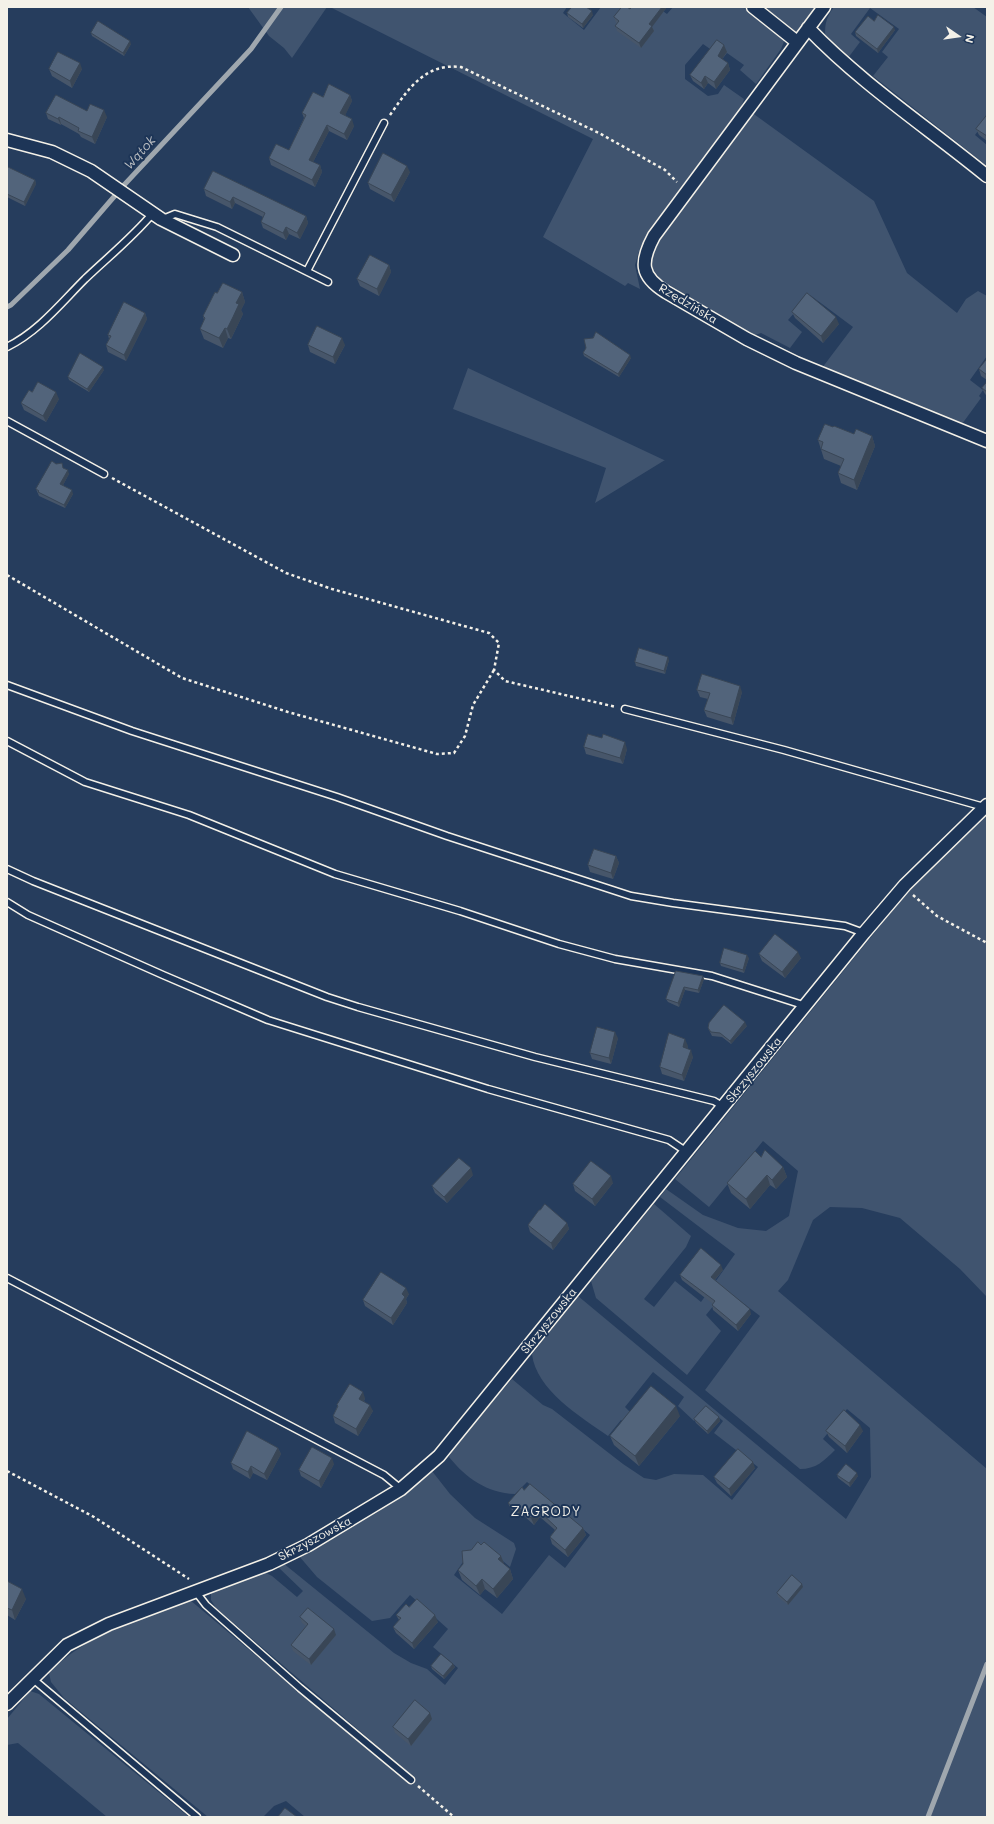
<!DOCTYPE html>
<html>
<head>
<meta charset="utf-8">
<style>
	body { margin:0 }
	#map { position:relative; width:994px; height:1824px; overflow:hidden; background:#263d5d; font-family:Mali,sans-serif }
	canvas { display:block }
	.frame { position:absolute; inset:0; border:8px solid #f4f1e8; pointer-events:none }
	.north { position:absolute; left:938px; top:16px; width:40px; height:40px; -webkit-text-stroke:3px #1d3557; paint-order:stroke; rotate:103deg; font-size:11px; font-weight:700; line-height:16px; text-align:center; color:#f4f1e8 }
	.north::after { content:''; display:block; margin:auto; width:14px; height:18px; background:#f4f1e8; clip-path:polygon(50% 0,100% 100%,50% 72%,0 100%) }
</style>
</head>
<body>
<div id="map">
<canvas width="994" height="1824"></canvas>
<div class="frame"></div>
<div class="north">N</div>
</div>
<script>
const context = document.querySelector('canvas').getContext('2d');
context.lineJoin = 'round';
function fillPath(path, color) { context.fillStyle = color; context.fill(path, 'evenodd'); }
function stroke(path, color, width, dash) { context.strokeStyle = color; context.lineWidth = width; context.lineCap = dash ? 'butt' : 'round'; context.setLineDash(dash || []); context.stroke(path); }
function write(font, color, halo, rows, align = 'center') {
  context.font = font + ' Mali,sans-serif'; context.lineWidth = 4; context.setLineDash([]); context.textBaseline = 'middle'; context.strokeStyle = halo; context.fillStyle = color; for (const [text, x, y, turn = 0] of rows) {
    context.save(); context.translate(x, y); context.rotate((+turn || 0) * Math.PI / 180); context.textAlign = isNaN(turn) ? turn : align; if (halo) context.strokeText(text, 0, 0); context.fillText(text, 0, 0); context.restore();
  }
}
fillPath(new Path2D(`
	M248 7H327L292 58 284 48 269 36Z
	M330 7H567L563 13 584 30 601 7H657L667 14 673 7H743L785 39 781 49 756 84 740 70 744 65 727 53 723 58 703 44 685 65V79L708 96 718 94 724 85 744 99 739 113 640 248 635 265 640 289 628 283 625 286 543 237 593 139Z
	M763 7H819L797 33Z
	M834 7H973L987 17V119L975 135 987 145 986 165 873 76 888 57 882 52 899 29 870 8 851 34 860 42 848 58 826 41C824 27 825 19 834 7Z
	M751 112 874 201 907 273 957 313 966 299 978 291 987 296V356L970 380 983 390 979 396 981 398 962 424 822 368 853 327 810 295 788 320 802 332 790 348 761 333 752 336 660 279C645 258 649 256 661 235Z
	M468 368 664 460H665L595 503 606 468 453 409Z
	M987 814V1301L986 1296 960 1269 900 1218 862 1208 830 1207 813 1220 788 1280 778 1291 987 1469V1817H305L286 1801 274 1806 263 1817H208L64 1698 51 1682 49 1673C86 1634 142 1618 190 1600L405 1781 410 1774 216 1608 211 1600V1593L264 1572 272 1576 297 1597 303 1591 277 1566 283 1563 394 1653 411 1663 427 1669 445 1685 458 1668 433 1647 448 1629 410 1595 390 1618 372 1621 317 1577 299 1556 378 1512 432 1471 450 1494 475 1518 514 1543 516 1549 510 1567 485 1546 469 1553 454 1575 502 1614 549 1555 565 1568 590 1535 527 1482 515 1494C487 1493 466 1478 449 1457L453 1448 512 1379 543 1405 552 1409 623 1464 644 1478 656 1480 674 1474 703 1475 732 1500 758 1467 714 1433 723 1421 706 1406 694 1421 678 1406 684 1397 653 1372 625 1407 634 1416 626 1424 621 1420 608 1436C581 1417 536 1390 532 1354L578 1296 846 1519 871 1477 870 1428 847 1409 823 1439 835 1450C824 1461 816 1469 800 1469L705 1390 760 1316 726 1290 706 1315 721 1331 687 1375 596 1298 591 1281 654 1204 691 1236 686 1247 644 1299 654 1307 675 1281 701 1302 735 1254 660 1197 666 1189 703 1215 738 1228 766 1231 789 1216 798 1171 763 1141 709 1207 675 1179 901 900 942 856Z
	M30 1691 39 1694 189 1817H107L18 1743 7 1745V1719Z`), '#40546f');
stroke(new Path2D(`
	M7 307 11 305 68 250 125 184 251 49 281 7
	M928 1817 987 1664`), '#9fa7ae', 5);
const lane = new Path2D(`
	M163 219 175 214 217 227 328 282
	M307 271 384 123
	M7 347C39 331 60 304 85 279 108 257 132 238 153 213
	M7 421 104 474
	M7 685 132 731 337 797 447 836 631 896 673 903 845 926 864 933
	M625 709 784 750 984 807
	M7 741 85 782 189 815 335 874 460 911 559 944 615 959 712 976 806 1006
	M7 869 33 881 327 997 358 1007 535 1057 714 1101 724 1107
	M7 902 28 915 163 975 268 1020 488 1089 669 1140 687 1152
	M7 1278 384 1475 401 1489
	M196 1592 206 1605 300 1688 411 1780
	M33 1679 197 1817`);
const street = new Path2D(`
	M753 7 797 42
	M824 7 654 236C640 262 640 276 666 292L747 339 796 363 987 441
	M808 28C862 84 927 127 987 176
	M7 140 52 152 91 171 161 219 233 255
	M7 1704 67 1645 109 1624 269 1564 308 1545 401 1489 439 1456 864 933 905 885 987 805`);
stroke(lane, '#f4f1e8', 9);
stroke(street, '#f4f1e8', 15);
stroke(new Path2D(`
	M390 115C409 88 425 63 461 67L599 133 665 170 677 182
	M112 478 286 573 332 589 489 633 499 643 494 670 505 681 616 707
	M7 575 182 678 288 712 437 754 454 753 465 736 473 705 494 670
	M913 895 937 916 987 943
	M7 1471 94 1517 189 1579
	M418 1786 454 1817`), '#f4f1e8', 2.5, [3, 3]);
stroke(lane, '#1d3557', 6);
stroke(street, '#1d3557', 12);
fillPath(new Path2D(`
	M632 7H667L652 27 654 31 641 48 617 31 615 26 617 23H616L614 17 630 9Z
	M567 13 593 15 583 28 568 17Z
	M874 21 895 30 878 53 856 36 855 32Z
	M91 33 131 44 124 56 92 36Z
	M727 52 722 59 728 63 730 70 716 89 708 83 704 89 693 81 690 75Z
	M49 69H82L72 88 52 76Z
	M350 95 352 101 345 115 354 126 347 140 329 131 313 162 320 165 322 172 315 187 271 165 269 158 289 150 304 118 302 113 323 97Z
	M87 111 107 117 95 144 81 137 79 134 61 124V125L48 119 46 113Z
	M987 115V141L979 135 976 129Z
	M7 170 35 180 36 184 25 206 7 197Z
	M410 172 394 202 370 189 368 183Z
	M204 189 306 216 308 223 300 239 289 234 286 240 263 228 261 222 263 217 235 203 232 209 206 196Z
	M389 265 391 272 379 296 360 286 357 279Z
	M242 292 245 302 241 310 243 314 231 339 228 338 223 348 204 339 200 329 204 320 203 316Z
	M792 312 839 324 823 343 795 318Z
	M145 313 147 319 126 361 108 352 106 345 109 339 108 335Z
	M308 345H345L335 364 310 352Z
	M586 348 631 358 619 377 584 356 583 353Z
	M987 359V380L981 376 979 369Z
	M104 370 89 392 69 380 68 377Z
	M987 382V396L985 394 982 388Z
	M59 399 46 422 24 410 21 403Z
	M833 427 854 434 872 436 875 446 857 490 841 483 838 473 841 466 824 459 818 440Z
	M64 468 69 474 63 485 73 494 65 508 39 496 36 489Z
	M669 660 665 674 636 666 635 662Z
	M697 690 742 692 733 725 707 717 704 710 708 699 700 697Z
	M584 747 627 749 623 764 586 754Z
	M616 856 619 863 613 879 590 872 588 865Z
	M759 954 801 958 785 978 762 961Z
	M749 958 744 973 721 966 720 963Z
	M676 971 704 979 699 993 685 990 679 1007 668 1002 666 999Z
	M747 1026 731 1044 722 1037 712 1036 708 1028Z
	M618 1038 611 1064 592 1059 590 1053Z
	M688 1046 687 1049 693 1057 684 1081 662 1074 660 1067Z
	M783 1167 787 1177 776 1189 770 1185 750 1209 731 1193 727 1183Z
	M473 1175 447 1203 435 1193 432 1186Z
	M613 1183 595 1206 575 1191 573 1184Z
	M567 1223 569 1229 553 1250 530 1232 528 1225Z
	M723 1270 715 1280 751 1314 738 1331 713 1310 712 1305 713 1304 682 1280 680 1275Z
	M409 1294 406 1299 407 1303 393 1325 365 1306 363 1300Z
	M365 1398 364 1401 373 1411 358 1436 335 1423 333 1416 337 1407V1405Z
	M680 1416 639 1466 614 1445 610 1436Z
	M719 1417 720 1421 708 1434 696 1423 694 1419Z
	M826 1431H863L847 1453 829 1437Z
	M278 1448 281 1454 267 1480 253 1473 250 1479 233 1469 231 1463Z
	M334 1464 321 1488 301 1476 299 1470Z
	M755 1468 731 1496 717 1483 714 1477Z
	M837 1475 858 1476 850 1487 838 1478Z
	M524 1490 583 1528 586 1535 568 1557 552 1544 550 1537 555 1530 540 1517 534 1525 523 1515 521 1518 511 1509 508 1503Z
	M481 1545 501 1556 504 1564 510 1569 513 1579 497 1598 485 1589 480 1595 462 1580 458 1570 463 1564 471 1550Z
	M7 1581 26 1599 15 1620 7 1615Z
	M803 1587 788 1605 778 1597 777 1593Z
	M409 1607 438 1622 414 1649 396 1633 393 1627 399 1620 396 1615Z
	M300 1617 336 1635 311 1665 293 1651 291 1645 306 1626 302 1623Z
	M453 1664 455 1667 444 1679 432 1669 431 1666Z
	M432 1719 411 1746 395 1733 393 1727Z`), '#47566a');
fillPath(new Path2D(`
	M662 7H667L652 27 654 31 641 48 639 43 649 24Z
	M592 11 593 15 583 28 582 24Z
	M894 27 895 30 878 53 877 49Z
	M130 41 131 44 124 56 123 53Z
	M724 45 727 52 720 62 718 56Z
	M80 63 82 69 72 88 70 81Z
	M728 63 730 70 716 89 714 82Z
	M705 76 708 83 704 89 701 83Z
	M350 95 352 101 343 120 340 113Z
	M104 110 107 117 95 144 92 137Z
	M59 117 61 124V125L58 119Z
	M352 119 354 126 347 140 344 134Z
	M327 125 329 131 311 166 309 160Z
	M320 165 322 172 315 187 312 180Z
	M407 166 410 172 394 202 391 195Z
	M35 180 36 184 25 206 24 202Z
	M233 197 235 203 232 209 230 202Z
	M306 216 308 223 300 239 297 233Z
	M286 227 289 234 286 240 283 233Z
	M389 265 391 272 379 296 377 289Z
	M242 292 245 302 241 310 243 314 231 339 227 329 236 303Z
	M145 313 147 319 126 361 124 355Z
	M836 317 839 324 823 343 821 336Z
	M225 328 228 338 223 348 219 338Z
	M342 338 345 345 335 364 333 357Z
	M630 355 631 358 619 377 618 374Z
	M103 367 104 370 89 392 87 389Z
	M56 392 59 399 46 422 43 416Z
	M872 436 875 446 857 490 854 480Z
	M68 470 69 474 62 487 60 484Z
	M72 490 73 494 65 508 64 505Z
	M668 657 669 660 665 674 664 671Z
	M740 686 742 692 733 725 731 718Z
	M625 742 627 749 623 764 620 758Z
	M616 856 619 863 613 879 611 873Z
	M798 952 801 958 785 978 782 972Z
	M747 955 749 958 744 973 743 970Z
	M703 976 704 979 699 993 698 990Z
	M684 987 685 990 679 1007 678 1003Z
	M745 1022 747 1026 731 1044 730 1041Z
	M615 1032 618 1038 611 1064 609 1058Z
	M685 1039 688 1046 685 1054 683 1047Z
	M691 1050 693 1057 684 1081 682 1075Z
	M783 1167 787 1177 776 1189 772 1180Z
	M471 1168 473 1175 447 1203 444 1197Z
	M767 1175 770 1185 750 1209 746 1199Z
	M611 1176 613 1183 595 1206 592 1199Z
	M567 1223 569 1229 553 1250 551 1243Z
	M721 1265 723 1270 713 1282 711 1277Z
	M406 1288 409 1294 406 1299 407 1303 393 1325 391 1318 402 1294Z
	M750 1309 751 1314 738 1331 736 1325Z
	M363 1392 365 1398 362 1405 359 1399Z
	M370 1405 373 1411 358 1436 356 1429Z
	M676 1406 680 1416 639 1466 635 1456Z
	M719 1417 720 1421 708 1434 707 1431Z
	M860 1425 863 1431 847 1453 845 1446Z
	M278 1448 281 1454 267 1480 264 1474Z
	M332 1458 334 1464 321 1488 319 1481Z
	M753 1462 755 1468 731 1496 729 1489Z
	M251 1466 253 1473 250 1479 248 1472Z
	M857 1473 858 1476 850 1487 849 1483Z
	M520 1509 523 1515 521 1518 518 1511Z
	M538 1510 540 1517 534 1525 531 1518Z
	M583 1528 586 1535 568 1557 565 1550Z
	M501 1556 505 1566 498 1559Z
	M510 1569 513 1579 497 1598 493 1589Z
	M482 1579 485 1589 480 1595 476 1586Z
	M802 1584 803 1587 788 1605 787 1602Z
	M22 1589 26 1599 15 1620 12 1610Z
	M435 1615 438 1622 414 1649 412 1643Z
	M334 1629 336 1635 311 1665 309 1659Z
	M453 1664 455 1667 444 1679 443 1676Z
	M430 1713 432 1719 411 1746 408 1739Z`), '#394656');
const building = new Path2D(`
	M572 7H586L592 11 582 24 567 13Z
	M622 7H627L630 9 632 7H662L649 24 652 26 639 43 615 26 619 21 614 17Z
	M878 15 894 27 877 49 855 32 868 16 874 21Z
	M98 21 130 41 123 53 91 33Z
	M717 40 724 45 718 56 728 63 714 82 705 76 701 83 690 75Z
	M58 52 80 63 70 81 49 69Z
	M329 84 350 95 340 113 352 119 344 134 327 125 309 160 320 165 312 180 269 158 276 144 289 150 306 115 302 113 313 92 323 97Z
	M56 95 87 111 90 104 104 110 92 137 78 131 79 128 59 117 58 119 46 113Z
	M987 115V136L976 129Z
	M383 153 407 166 391 195 368 183Z
	M8 167 35 180 24 202 7 194V170Z
	M213 171 306 216 297 233 286 227 283 233 261 222 265 213 233 197 230 202 204 189Z
	M370 255 389 265 377 289 357 279Z
	M223 283 242 292 236 303 239 304 233 317 227 329 225 328 219 338 200 329 205 318 203 316 215 292 217 293Z
	M807 293 836 317 821 336 792 312Z
	M124 302 145 313 124 355 106 345 111 336 108 335Z
	M317 326 342 338 333 357 308 345Z
	M596 332 630 355 618 374 583 353 586 348 584 339 593 338Z
	M80 353 103 367 87 389 68 377Z
	M987 359V375L979 369Z
	M38 382 56 392 43 416 21 403 29 390 32 392Z
	M987 382V392L982 388Z
	M825 424 833 427 834 426 854 434 856 429 872 436 854 480 838 473 844 459 821 449 823 442 818 440Z
	M52 461 56 464 62 463 63 468 68 470 60 484 72 490 64 505 38 492 39 491 36 489Z
	M639 648 668 657 664 671 635 662Z
	M702 674 740 686 731 718 704 710 710 693 697 690Z
	M588 734 602 738 603 734 625 742 620 758 584 747Z
	M594 849 616 856 611 873 588 865Z
	M775 934 798 952 782 972 759 954Z
	M724 948 747 955 743 970 720 963Z
	M676 971 703 976 698 990 684 987 678 1003 666 999Z
	M724 1005 745 1022 730 1041 720 1033 711 1032 708 1028 709 1023Z
	M597 1027 615 1032 609 1058 590 1053Z
	M669 1033 685 1039 683 1047 691 1050 682 1075 660 1067Z
	M765 1150 783 1167 772 1180 767 1175 746 1199 727 1183 755 1151 761 1157Z
	M459 1158 471 1168 444 1197 432 1186Z
	M591 1161 611 1176 592 1199 573 1184Z
	M545 1204 567 1223 551 1243 528 1225 539 1210H540Z
	M701 1248 721 1265 711 1277 750 1309 736 1325 712 1305 715 1301 680 1275Z
	M381 1272 406 1288 402 1294 405 1297 391 1318 363 1300Z
	M350 1384 363 1392 359 1399 370 1405 356 1429 333 1416 338 1406 337 1405Z
	M651 1386 676 1406 635 1456 610 1436Z
	M706 1406 719 1417 707 1431 694 1419Z
	M844 1410 860 1425 845 1446 826 1431Z
	M247 1431 278 1448 264 1474 251 1466 248 1472 231 1463Z
	M312 1447 332 1458 319 1481 299 1470Z
	M738 1449 753 1462 729 1489 714 1477Z
	M846 1464 857 1473 849 1483 837 1475Z
	M530 1484 583 1528 565 1550 550 1537 557 1528 538 1510 531 1518 520 1509 518 1511 508 1503 522 1487 524 1490Z
	M478 1542 481 1545 484 1542 501 1556 498 1559 510 1569 493 1589 482 1579 476 1586 458 1570 463 1564 462 1551 471 1550Z
	M792 1575 802 1584 787 1602 777 1593Z
	M7 1581 22 1589 12 1610 7 1608Z
	M417 1599 435 1615 412 1643 393 1627 401 1618 396 1615 406 1604 409 1607Z
	M308 1608 334 1629 309 1659 291 1645 308 1624 300 1617Z
	M441 1654 453 1664 443 1676 431 1666Z
	M415 1700 430 1713 408 1739 393 1727Z
	M285 1808 297 1817H278Z`);
fillPath(building, '#52647b');
stroke(building, '#394656', 1);
write('12px', '#f4f1e8', '#1d3557', [
	["Rzędzińska",688,304,31],
	["Skrzyszowska",754,1070,-51],
	["Skrzyszowska",549,1321,-51],
	["Skrzyszowska",315,1539,-28]
]);
write('italic 13px', '#bcbfc2', '#1d3557', [
	["Wątok",140,153,-48]
]);
context.letterSpacing = '1px';
write('13px', '#f4f1e8', '#1d3557', [
	["ZAGRODY",546,1512]
]);
context.letterSpacing = '0px';
</script>
</body>
</html>
